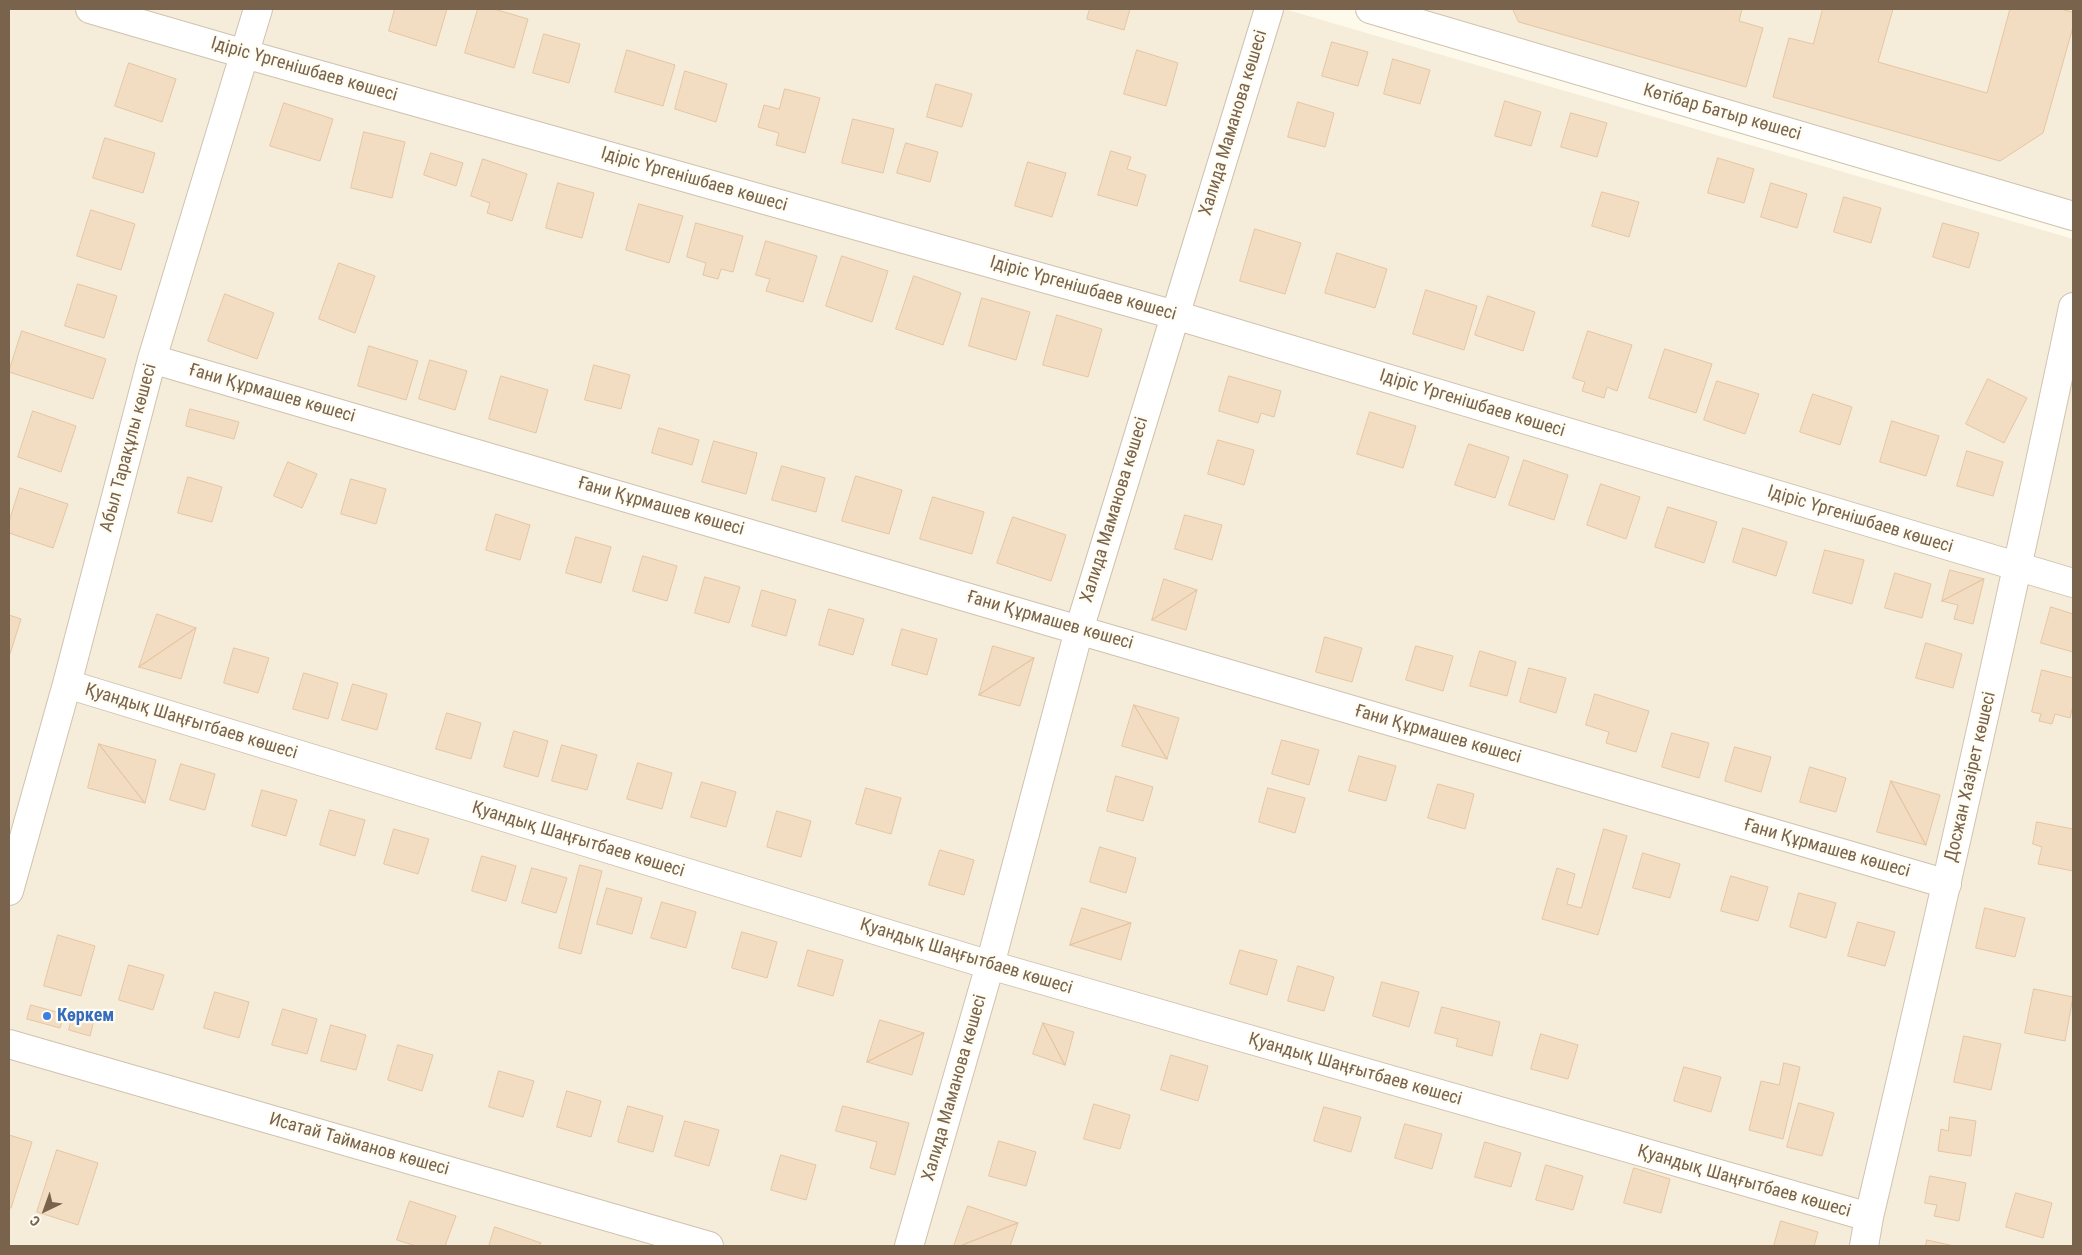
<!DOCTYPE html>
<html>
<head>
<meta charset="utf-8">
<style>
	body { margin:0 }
	#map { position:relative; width:2082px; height:1255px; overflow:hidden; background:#fdf9eb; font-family:"Roboto Condensed",sans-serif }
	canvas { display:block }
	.frame { position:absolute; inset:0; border:10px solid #79634c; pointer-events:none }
	.north { position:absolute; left:20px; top:1185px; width:50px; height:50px; -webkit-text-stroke:4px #fffcf2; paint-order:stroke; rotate:222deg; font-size:14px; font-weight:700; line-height:20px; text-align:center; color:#79634c }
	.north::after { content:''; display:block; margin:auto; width:18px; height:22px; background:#79634c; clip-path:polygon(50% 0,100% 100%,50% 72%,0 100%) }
</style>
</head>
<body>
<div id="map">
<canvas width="2082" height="1255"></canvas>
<div class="frame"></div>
<div class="north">С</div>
</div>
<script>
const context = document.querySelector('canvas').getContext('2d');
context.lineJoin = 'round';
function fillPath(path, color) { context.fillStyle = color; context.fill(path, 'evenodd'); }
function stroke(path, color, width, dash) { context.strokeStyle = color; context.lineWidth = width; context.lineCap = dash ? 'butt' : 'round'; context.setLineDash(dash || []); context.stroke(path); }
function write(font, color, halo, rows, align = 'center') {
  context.font = font + ' "Roboto Condensed",sans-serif'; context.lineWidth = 4.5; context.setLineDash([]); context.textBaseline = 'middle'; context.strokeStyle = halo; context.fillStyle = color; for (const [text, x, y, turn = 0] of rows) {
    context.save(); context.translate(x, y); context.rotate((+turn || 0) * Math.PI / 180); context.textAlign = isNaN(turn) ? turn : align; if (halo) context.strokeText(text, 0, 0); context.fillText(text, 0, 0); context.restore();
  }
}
fillPath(new Path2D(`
	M9 9H1284L2073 239V1246H9Z
	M1377 9H2073V216Z`), '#f5ecd9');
const building = new Path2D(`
	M395 9H447L436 46 389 31Z
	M478 9H494L528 19 514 68 465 53Z
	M1090 9H1130L1124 30 1087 19Z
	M1513 9H1742L1739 21 1763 28 1746 87 1519 22Z
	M1823 9H1893L1878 62 1987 93 2010 9H2060L2073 12V27L2043 133 2000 161 1773 97 1789 38 1813 44Z
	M544 34 580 44 569 83 533 73Z
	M1332 42 1368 52 1358 86 1322 76Z
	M627 50 675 65 663 106 615 92Z
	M1137 50 1178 63 1166 106 1124 94Z
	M1393 59 1430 70 1420 104 1384 94Z
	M129 63 176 79 162 122 115 106Z
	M685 71 727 84 716 122 675 109Z
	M936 84 972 94 962 127 927 117Z
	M785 89 820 98 805 153 776 145 779 133 758 127 764 105 779 109Z
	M1505 101 1541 112 1531 146 1495 136Z
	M1298 102 1334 113 1325 147 1288 137Z
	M284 103 333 119 320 161 270 146Z
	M1571 113 1607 123 1597 157 1561 147Z
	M853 119 894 129 883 173 842 163Z
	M364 132 405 142 392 198 351 188Z
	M105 138 155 153 143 193 93 178Z
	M906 143 938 152 930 182 897 173Z
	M1111 151 1131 157 1127 169 1146 175 1137 206 1098 195Z
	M431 153 463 163 456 186 424 175Z
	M1718 158 1754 169 1744 203 1708 193Z
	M483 159 527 174 512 221 487 213 490 203 471 196Z
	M1028 162 1066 173 1052 217 1015 206Z
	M558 183 594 193 582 238 546 228Z
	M1771 183 1807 194 1797 228 1761 217Z
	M1602 192 1639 202 1629 237 1592 226Z
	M1844 197 1881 208 1871 243 1834 232Z
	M639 204 683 216 669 263 626 250Z
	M91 210 135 224 121 270 77 256Z
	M696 223 743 236 733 272 721 269 718 279 703 275 706 263 687 257Z
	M1943 223 1979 233 1969 268 1933 257Z
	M1255 229 1301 243 1285 294 1240 281Z
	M766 241 817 256 803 302 766 291 770 279 756 275Z
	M1337 253 1387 269 1375 308 1325 293Z
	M842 256 888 271 872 322 826 306Z
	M339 263 375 276 355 333 319 319Z
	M914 276 961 293 943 345 896 329Z
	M78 284 117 296 104 338 65 326Z
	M1426 290 1477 306 1464 350 1413 334Z
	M225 294 274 313 257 359 208 341Z
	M1488 296 1535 312 1523 351 1475 335Z
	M982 298 1030 312 1016 360 969 346Z
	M1057 315 1102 329 1088 377 1043 365Z
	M22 331 106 359 93 399 9 372Z
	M1588 331 1632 345 1617 391 1607 387 1604 398 1582 391 1585 382 1573 378Z
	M369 346 418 361 406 400 358 386Z
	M1665 349 1712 364 1696 413 1649 398Z
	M430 360 467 371 455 410 419 399Z
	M594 365 630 375 621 409 585 400Z
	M501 376 548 390 536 433 489 419Z
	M1229 376 1281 391 1274 417 1261 413 1258 423 1219 411Z
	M1988 379 2027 398 2004 443 1966 424Z
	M1717 381 1759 394 1745 434 1704 420Z
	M1813 394 1852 407 1840 445 1800 432Z
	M190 409 239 422 234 439 186 426Z
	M33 411 76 426 61 472 18 457Z
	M1370 412 1416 426 1403 468 1357 454Z
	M1892 421 1939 436 1926 476 1880 462Z
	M659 428 699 440 692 465 652 453Z
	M1218 440 1254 450 1244 485 1208 474Z
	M714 441 757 453 746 494 702 482Z
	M1469 444 1509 457 1495 498 1455 485Z
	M1967 451 2003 462 1993 496 1957 486Z
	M1524 460 1568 475 1554 520 1509 505Z
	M288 462 317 474 302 508 274 496Z
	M782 466 825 478 816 512 772 500Z
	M856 476 902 490 889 534 842 521Z
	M188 477 222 487 212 522 178 513Z
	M351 479 386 489 376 524 341 514Z
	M1601 484 1640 497 1626 539 1587 525Z
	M20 488 68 504 53 548 9 533V522Z
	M933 497 984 512 972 554 920 539Z
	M1668 507 1717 522 1704 563 1655 547Z
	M496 514 530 525 520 560 486 550Z
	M1185 515 1222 525 1212 560 1175 549Z
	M1013 517 1066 535 1051 581 997 563Z
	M1743 528 1787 542 1776 576 1733 562Z
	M576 537 611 547 601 583 566 573Z
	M1825 550 1864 560 1852 604 1813 593Z
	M643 556 677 566 667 601 633 591Z
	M1950 570 1984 579 1942 601Z
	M1895 573 1931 584 1922 618 1885 608Z
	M705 577 740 587 729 623 695 613Z
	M1164 579 1197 590 1152 620Z
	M1984 579 1973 624 1954 619 1958 605 1942 601Z
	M762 590 796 600 786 636 752 626Z
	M1197 590 1186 630 1152 620Z
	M2051 607 2073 614V652L2041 643Z
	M829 609 864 619 853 655 819 645Z
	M157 614 196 628 139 667Z
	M9 615 21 619 10 654H9Z
	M196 628 181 679 139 667Z
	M902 629 937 639 927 675 892 665Z
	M1325 637 1362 648 1352 682 1316 672Z
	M1926 643 1962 654 1953 688 1916 678Z
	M993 646 1034 658 979 695Z
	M1416 646 1453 656 1443 691 1406 680Z
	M234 648 269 658 258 693 224 683Z
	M1480 651 1516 662 1507 696 1470 686Z
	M1034 658 1020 706 979 695Z
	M1529 668 1566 678 1556 713 1520 702Z
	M2042 670 2073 678V705L2070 718 2055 714 2052 724 2039 721 2041 714 2032 712Z
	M304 673 338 683 328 719 293 709Z
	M353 684 387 694 377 730 342 720Z
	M1595 694 1649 711 1636 752 1606 743 1609 732 1586 725Z
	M1134 705 1167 759 1122 746Z
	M1134 705 1179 718 1167 759Z
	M447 713 481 723 471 759 436 749Z
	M514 731 548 741 538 777 504 767Z
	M1672 733 1709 743 1699 778 1662 767Z
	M1282 740 1319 750 1309 785 1272 774Z
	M99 744 156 760 145 803Z
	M99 744 145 803 88 788Z
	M562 745 597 755 587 790 552 781Z
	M1735 747 1771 757 1761 792 1725 781Z
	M1359 756 1396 766 1386 801 1349 791Z
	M638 763 672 773 662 809 627 799Z
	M181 764 215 774 205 810 170 800Z
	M1810 767 1846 778 1836 812 1800 802Z
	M1116 776 1153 787 1143 821 1107 811Z
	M1891 781 1940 795 1926 845Z
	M1891 781 1926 845 1877 832Z
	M702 782 736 792 726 827 691 817Z
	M1438 784 1474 794 1465 829 1428 818Z
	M866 788 901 798 891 834 856 824Z
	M1268 788 1305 798 1295 833 1259 822Z
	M262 790 297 800 286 836 252 826Z
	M330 810 365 820 355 856 320 845Z
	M777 811 811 821 801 857 767 847Z
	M2037 822 2073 829V871L2038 864 2042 847 2033 844Z
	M394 829 429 839 418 874 384 864Z
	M1604 829 1627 836 1598 935 1542 919 1557 868 1575 874 1567 904 1581 908Z
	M1100 847 1136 858 1126 893 1090 882Z
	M940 850 974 860 964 895 929 885Z
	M1643 853 1680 864 1670 898 1633 888Z
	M482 856 516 866 506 901 472 891Z
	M580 865 602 871 581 954 559 948Z
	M532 868 567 878 556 913 522 903Z
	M1731 876 1768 887 1758 921 1721 911Z
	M607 888 642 898 632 934 597 924Z
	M1799 893 1836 903 1826 938 1790 927Z
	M662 902 696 912 686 948 651 938Z
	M1082 908 1131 923 1070 945Z
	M1985 908 2025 918 2015 957 1976 948Z
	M1858 922 1895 932 1885 966 1848 956Z
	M1131 923 1121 960 1070 945Z
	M742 932 777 942 767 978 732 968Z
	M58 935 95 946 81 996 44 986Z
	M808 950 843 960 833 996 798 986Z
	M1240 950 1277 960 1267 995 1230 984Z
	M129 965 164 975 153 1010 119 1000Z
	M1298 966 1334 977 1324 1011 1288 1001Z
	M1382 982 1419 992 1409 1027 1373 1016Z
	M2034 989 2073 997 2065 1041 2025 1033Z
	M215 992 249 1002 239 1038 204 1028Z
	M31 1005 64 1014 60 1028 27 1019Z
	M1442 1007 1500 1022 1492 1056 1456 1046 1458 1039 1435 1033Z
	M283 1009 317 1019 307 1054 272 1045Z
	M74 1011 95 1016 90 1036 69 1030Z
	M880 1020 924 1033 867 1062Z
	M1043 1023 1065 1065 1033 1054Z
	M1043 1023 1074 1032 1065 1065Z
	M331 1025 366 1035 356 1070 321 1061Z
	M924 1033 912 1075 867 1062Z
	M1541 1034 1578 1045 1568 1079 1531 1069Z
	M1964 1036 2001 1044 1991 1090 1954 1082Z
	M398 1045 433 1055 422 1091 388 1080Z
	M1171 1055 1208 1066 1198 1101 1161 1090Z
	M1784 1063 1800 1067 1783 1139 1749 1130 1761 1081 1779 1085Z
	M1684 1067 1721 1077 1711 1112 1674 1101Z
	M499 1071 534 1081 523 1117 489 1107Z
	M567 1091 601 1101 591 1137 557 1127Z
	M1799 1103 1834 1113 1822 1156 1787 1147Z
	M1094 1104 1130 1115 1120 1149 1084 1139Z
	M628 1106 663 1116 653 1152 618 1142Z
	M843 1106 909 1123 895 1175 870 1168 877 1142 836 1131Z
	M1324 1107 1361 1117 1351 1152 1314 1141Z
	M1950 1117 1976 1121 1971 1156 1938 1151 1941 1129 1948 1131Z
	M685 1121 719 1130 709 1166 675 1156Z
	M1405 1124 1442 1134 1432 1169 1395 1158Z
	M9 1135 32 1142 11 1208H9Z
	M999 1141 1036 1152 1026 1186 989 1176Z
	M1485 1142 1521 1153 1511 1187 1475 1177Z
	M57 1150 98 1163 78 1225 37 1212Z
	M781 1155 816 1165 806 1200 771 1190Z
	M1546 1165 1583 1176 1573 1210 1536 1200Z
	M1634 1168 1670 1179 1661 1213 1624 1203Z
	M1930 1176 1966 1183 1959 1221 1934 1216 1937 1205 1925 1203Z
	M2016 1193 2052 1203 2043 1238 2006 1227Z
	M410 1201 456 1216 445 1246H416L397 1240Z
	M968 1206 1018 1223 960 1246H954Z
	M1781 1221 1818 1232 1814 1246H1774Z
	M1018 1223 1010 1246H960Z
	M495 1227 541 1243 539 1246H489Z
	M1927 1240 1954 1246H1926Z`);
fillPath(building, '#f3ddc2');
stroke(building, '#e6c6a2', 1);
const minor = new Path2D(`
	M90 9 245 54 1175 315 2073 583
	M1370 9 2073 216
	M152 359 1947 884
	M67 684 990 965 1869 1217
	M9 891 67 684 152 359 258 9
	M9 1044 709 1246
	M909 1246 990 965 1079 630 1269 9
	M1864 1246 1869 1217C1940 915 2009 612 2073 307`);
stroke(minor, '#d0c2af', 30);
stroke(minor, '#fff', 28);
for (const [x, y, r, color] of [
	[47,1016,5,"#3f7fe0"]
]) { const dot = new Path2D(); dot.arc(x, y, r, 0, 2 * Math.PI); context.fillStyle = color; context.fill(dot); stroke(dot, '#fffcf2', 2); }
write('18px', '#79634c', '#fffcf2', [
	["Ідіріс Үргенішбаев көшесі",304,70,16],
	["Көтібар Батыр көшесі",1722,113,16],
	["Халида Маманова көшесі",1234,123,-73],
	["Ідіріс Үргенішбаев көшесі",694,180,16],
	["Ідіріс Үргенішбаев көшесі",1083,289,16],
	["Ғани Құрмашев көшесі",272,394,16],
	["Ідіріс Үргенішбаев көшесі",1472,404,17],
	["Абыл Тарақұлы көшесі",129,448,-75],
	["Ғани Құрмашев көшесі",661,507,16],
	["Халида Маманова көшесі",1115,510,-73],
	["Ідіріс Үргенішбаев көшесі",1860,520,17],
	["Ғани Құрмашев көшесі",1050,621,16],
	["Қуандық Шаңғытбаев көшесі",191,722,17],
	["Ғани Құрмашев көшесі",1438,735,16],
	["Досжан Хазірет көшесі",1971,777,-77],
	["Қуандық Шаңғытбаев көшесі",578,840,17],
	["Ғани Құрмашев көшесі",1827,849,16],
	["Қуандық Шаңғытбаев көшесі",966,957,17],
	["Қуандық Шаңғытбаев көшесі",1355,1070,16],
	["Халида Маманова көшесі",955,1088,-74],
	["Исатай Тайманов көшесі",359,1145,16],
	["Қуандық Шаңғытбаев көшесі",1744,1182,16]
]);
write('bold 18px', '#366cbe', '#fffcf2', [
	["Көркем",57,1016]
], 'left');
</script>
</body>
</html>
